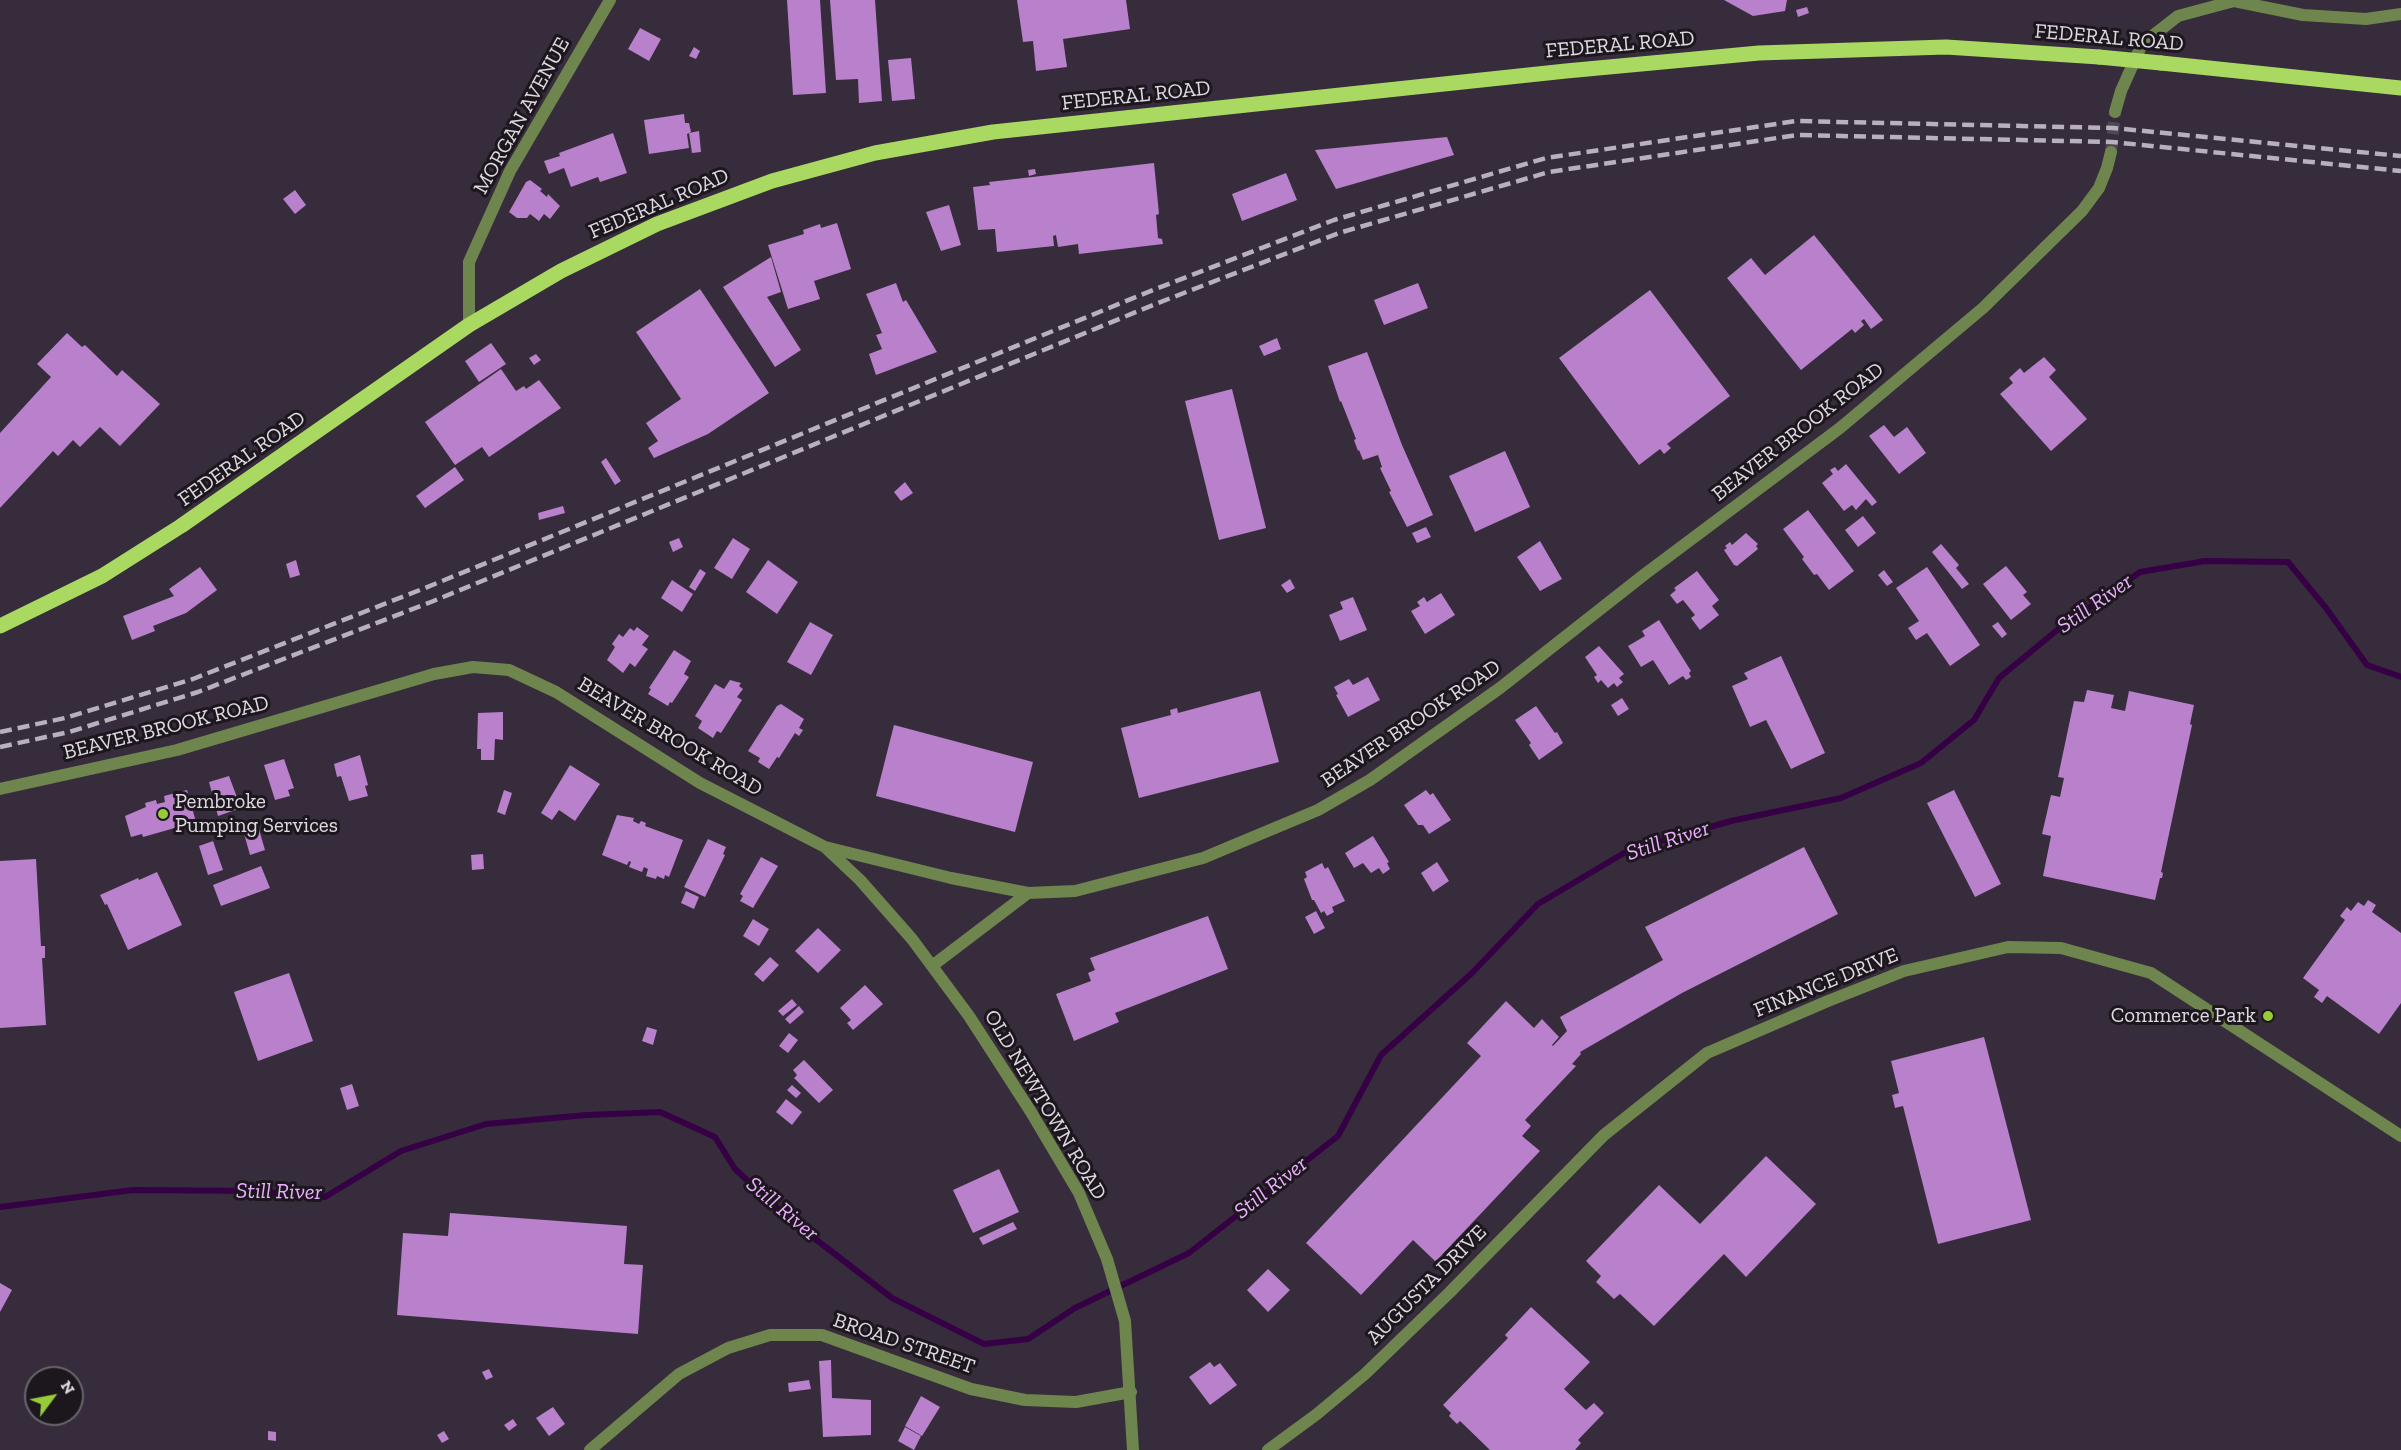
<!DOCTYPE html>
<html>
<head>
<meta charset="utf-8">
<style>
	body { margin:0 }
	#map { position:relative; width:2401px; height:1450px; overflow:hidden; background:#372c3b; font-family:"Zilla Slab",serif }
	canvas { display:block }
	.north { position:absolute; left:24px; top:1366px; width:60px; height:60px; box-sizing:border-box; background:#1c161d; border:2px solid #6a646c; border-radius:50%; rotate:58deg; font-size:16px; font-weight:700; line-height:24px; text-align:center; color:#e0d9e3 }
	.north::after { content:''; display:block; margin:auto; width:21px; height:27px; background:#97cc38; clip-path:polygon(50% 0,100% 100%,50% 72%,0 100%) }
</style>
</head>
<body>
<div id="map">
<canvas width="2401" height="1450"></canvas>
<div class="north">N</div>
</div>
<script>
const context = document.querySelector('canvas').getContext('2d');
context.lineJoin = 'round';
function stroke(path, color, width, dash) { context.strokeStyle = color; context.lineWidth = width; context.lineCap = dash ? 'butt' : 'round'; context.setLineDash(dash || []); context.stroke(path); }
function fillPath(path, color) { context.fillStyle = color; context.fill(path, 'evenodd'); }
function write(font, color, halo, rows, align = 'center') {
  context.font = font + ' "Zilla Slab",serif'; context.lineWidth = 6; context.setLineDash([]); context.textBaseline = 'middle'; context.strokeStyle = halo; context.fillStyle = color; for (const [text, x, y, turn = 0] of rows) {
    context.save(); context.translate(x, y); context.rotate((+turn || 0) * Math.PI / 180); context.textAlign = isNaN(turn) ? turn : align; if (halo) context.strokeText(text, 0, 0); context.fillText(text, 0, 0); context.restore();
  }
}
stroke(new Path2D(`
	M0 1207 133 1190 258 1191 325 1197 401 1151 486 1124 587 1115 660 1112 715 1137 735 1169 788 1218 892 1298 984 1344 1028 1339 1075 1308 1189 1253 1338 1136 1381 1055 1472 973 1538 904 1629 850 1731 821 1841 798 1921 763 1974 720 1999 678 2056 631 2140 572 2205 561 2288 562 2326 608 2367 665 2401 677`), '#360045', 6);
fillPath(new Path2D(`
	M787 0H820L826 93 793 95Z
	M830 0H875L882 101 859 103 858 79 836 80Z
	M1017 0H1126L1130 29 1063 39 1067 67 1036 71 1033 41 1023 42Z
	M1724 0H1787L1785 11 1753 16Z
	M1807 7 1809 13 1798 17 1796 10Z
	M640 28 661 39 649 61 628 49Z
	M694 47 700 51 696 59 689 56Z
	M911 58 915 99 892 101 888 60Z
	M684 114 685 123H689L691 132 687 134 689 148 649 154 644 120Z
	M699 131 701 152 692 153 689 133Z
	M613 133 627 173 600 182 598 177 571 187 564 168 549 174 544 161 560 156 559 153Z
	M1447 137 1454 155 1336 189 1315 150Z
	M1154 163 1159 214 1156 215 1158 238 1162 239 1163 244 1079 254 1078 244 1058 247 1056 235 1053 236 1054 246 997 252 995 229 978 230 973 187 990 185 989 182Z
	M1035 169 1036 174 1029 176 1028 170Z
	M1286 173 1297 200 1242 221 1232 194Z
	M530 180 542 189 540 191 547 197 548 194 560 206 550 219 544 214 539 221 530 214 527 218H517L509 212 526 182Z
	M295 190 306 205 295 214 283 199Z
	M949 205 961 245 941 251 926 212Z
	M837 223 851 269 814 281 820 299 788 309 768 245 804 234 803 230 820 224 821 228Z
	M1814 235 1883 320 1871 329 1864 319 1861 321 1864 325 1855 333 1852 329 1801 370 1727 278 1751 258 1765 275Z
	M771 257 781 292 767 297 801 350 775 367 723 287Z
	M896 283 903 302 906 300 937 352 876 375 869 354 882 349 876 335 882 333 866 294Z
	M1418 283 1428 308 1384 325 1374 300Z
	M700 289 769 393 708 434 654 458 648 448 658 441 646 423 681 399 636 332Z
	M1650 290 1730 396 1667 444 1671 448 1664 454 1660 449 1639 465 1559 358Z
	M67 333 82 347 85 345 117 376 122 370 160 404 120 446 100 427 80 447 73 440 58 456 53 451 0 508V433L51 377 37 364Z
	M1277 338 1281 349 1264 356 1259 346Z
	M491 343 506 364 479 382 465 361Z
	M1367 352 1402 445 1433 515 1407 527 1389 492 1391 491 1380 468 1382 467 1378 455 1363 460 1359 450 1358 451 1354 440 1356 439 1341 401 1340 402 1328 366Z
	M536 354 541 360 534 365 529 358Z
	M2044 357 2056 370 2049 377 2087 419 2051 451 2000 394 2013 383 2009 378 2020 368 2024 373Z
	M501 369 516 391 524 386 526 389 539 380 561 408 489 457 482 447 455 465 425 422Z
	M1232 389 1266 528 1219 540 1185 401Z
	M1884 425 1894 437 1907 427 1926 453 1899 474 1869 436Z
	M1505 451 1530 507 1475 532 1449 476Z
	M606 458 621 481 615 485 601 462Z
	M1846 464 1877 502 1872 506 1866 499 1856 510 1852 505 1844 511 1822 483 1833 474 1830 470 1835 467 1838 471Z
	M455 467 464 480 425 508 416 496Z
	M905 482 913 493 901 501 894 492Z
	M563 506 565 513 539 520 538 513Z
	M1808 510 1854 571 1829 590 1817 574 1814 575 1802 559 1804 557 1783 529Z
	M1863 516 1876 533 1858 547 1845 530Z
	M1426 527 1431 537 1417 543 1412 533Z
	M1746 533 1758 544 1756 546 1758 549 1737 566 1734 565 1724 550 1727 548 1725 546 1730 542 1732 545Z
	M679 538 683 547 673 552 669 542Z
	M733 538 750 549 732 579 714 568Z
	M1540 541 1562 579 1540 591 1517 557Z
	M1941 544 1959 565 1956 568 1969 584 1962 589 1932 552Z
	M296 560 300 575 290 578 286 564Z
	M768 560 798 582 777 614 746 592Z
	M2006 566 2027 592 2023 595 2031 604 2011 620 1983 584Z
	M200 567 217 590 186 613 153 626 155 631 132 640 123 616 174 596 169 589Z
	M1927 567 1980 645 1950 666 1927 633 1916 640 1908 628 1919 621 1896 588Z
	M700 569 706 573 695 591 689 587Z
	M1884 570 1893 582 1887 586 1878 575Z
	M1697 571 1719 600 1712 606 1719 615 1700 630 1691 618 1695 615 1683 600 1677 604 1670 595 1676 590 1674 588Z
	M1290 579 1295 588 1287 593 1281 585Z
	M672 580 693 594 682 612 661 598Z
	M1441 593 1455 615 1425 634 1411 611 1420 606 1417 602 1424 597 1427 602Z
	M1353 597 1367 630 1340 641 1329 615 1343 609 1340 602Z
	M1659 620 1691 671 1689 673 1691 677 1686 680 1683 676 1669 685 1653 660 1641 667 1628 646 1645 636 1642 631Z
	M810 622 833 635 811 675 787 662Z
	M1998 622 2007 634 2002 638 1992 626Z
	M637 627 649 636 642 645 648 649 635 667 630 663 623 673 607 660 615 647 612 644 619 634 623 637 630 628 634 631Z
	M1599 646 1624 674 1619 678 1623 682 1617 687 1614 683 1608 688 1601 680 1598 683 1594 677 1597 675 1585 657Z
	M674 650 691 661 684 674 689 677 672 703 670 702 668 706 648 694 651 689 649 688Z
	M1781 656 1825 753 1791 769 1766 720 1750 727 1732 686 1748 679 1744 673Z
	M1368 677 1380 700 1348 717 1336 695 1338 694 1334 687 1349 679 1353 685Z
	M730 680 741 683 739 686 743 689 737 697 742 700 721 733 717 731 713 738 698 728 702 721 695 716 715 684 724 689Z
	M2087 690 2114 695 2111 708 2125 711 2129 691 2194 705 2190 724 2192 725 2161 872 2163 873 2162 878H2160L2155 900 2043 876 2051 836 2042 834 2051 795 2060 797 2064 778 2058 777 2074 701 2084 702Z
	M1260 691 1279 762 1139 798 1121 728 1171 715 1170 710 1177 708 1178 713Z
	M1622 698 1629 709 1618 716 1611 705Z
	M781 704 804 719 799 728 803 730 799 736 795 733 779 758 777 757 769 769 758 762 760 758 748 751 777 706Z
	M1536 706 1555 733 1557 732 1563 743 1539 760 1529 745 1531 743 1515 720Z
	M503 712V740L495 739 494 760H481V749H477L478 713Z
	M894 725 1033 762 1015 832 876 796Z
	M360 755 368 785 365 786 368 796 349 801 341 776 337 777 334 764Z
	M284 759 294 788 288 790 290 796 275 800 264 765Z
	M570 765 600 784 575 821 559 810 552 820 541 813Z
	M229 776 241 808 218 816 209 782Z
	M187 790 196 822 143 837 142 834 131 837 125 816 146 807 145 803 156 800 157 804 165 802 164 796Z
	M504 790 512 793 505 815 497 812Z
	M1426 790 1430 795 1433 793 1451 820 1429 834 1423 825H1418L1404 805Z
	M1954 790 2001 884 1975 897 1927 803Z
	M617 815 634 818 633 821 639 824 641 821 646 823 645 826 683 840 669 877 665 875 664 879 657 876 656 879 646 876 648 869 644 867 642 872 629 867 631 862 629 861 627 865 602 855Z
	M258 826 265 850 250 855 243 830Z
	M1373 836 1389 862 1387 863 1390 869 1383 874 1379 868 1371 873 1363 863 1354 868 1345 853Z
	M708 839 726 847 723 854 725 855 705 897 684 887Z
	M213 841 223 870 208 875 199 846Z
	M1804 847 1838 914 1682 993 1580 1052 1581 1054 1572 1064 1576 1066 1525 1120 1531 1126 1522 1136 1540 1151 1438 1259 1435 1261 1413 1240 1361 1295 1306 1243 1481 1056 1467 1043 1506 1001 1534 1028 1542 1019 1559 1037 1552 1045 1553 1046 1567 1031 1560 1017 1663 960 1645 927Z
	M483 854 484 869 472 870 471 855Z
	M761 857 778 866 753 908 740 901 743 896 740 894Z
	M36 859 41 946H45V958H42L46 1025 0 1028V861Z
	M1437 862 1449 881 1433 892 1421 873Z
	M1322 863 1325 869 1328 867 1345 901 1332 907 1334 912 1327 916 1324 911 1321 913 1314 900H1312L1304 879 1307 877 1305 872Z
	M261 866 270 888 221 906 213 885Z
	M157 872 182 925 128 950 107 904 105 905 100 895 138 878 139 880Z
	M686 891 699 897 694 909 681 903Z
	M2368 900 2376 905 2372 912 2401 933V1003L2379 1034 2327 996 2322 1003 2314 997 2319 990 2303 978 2345 920 2340 916 2347 907 2351 911 2358 902 2364 906Z
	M1316 911 1325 928 1314 934 1305 917Z
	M1208 916 1228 969 1115 1013 1119 1022 1074 1041 1056 994 1091 981 1088 973 1095 970 1090 958Z
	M753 919 769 929 759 946 743 936Z
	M818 928 841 950 818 973 795 951Z
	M770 957 779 965 763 982 754 974Z
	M289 973 313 1041 258 1061 234 992Z
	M865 985 883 1004 853 1030 847 1023 851 1020 840 1008Z
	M792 999 797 1005 783 1016 778 1011Z
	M799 1006 804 1012 790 1024 785 1019Z
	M647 1027 657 1030 653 1045 642 1041Z
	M789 1033 798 1040 788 1053 779 1046Z
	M1984 1037 2031 1220 1938 1244 1903 1106 1895 1108 1892 1095 1899 1093 1891 1061Z
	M804 1060 833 1090 819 1103 794 1078 797 1075 793 1070Z
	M352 1084 359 1106 347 1110 340 1088Z
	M792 1085 801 1093 796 1098 787 1090Z
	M786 1099 802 1112 792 1125 776 1112Z
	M1766 1156 1816 1204 1746 1277 1724 1254 1654 1326 1620 1294 1614 1299 1596 1282 1601 1276 1586 1261 1659 1185 1700 1224Z
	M999 1169 1019 1212 973 1233 953 1190Z
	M450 1213 627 1226 624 1264 643 1265 638 1334 397 1315 403 1233 448 1236Z
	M1013 1222 1017 1229 983 1245 979 1238Z
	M1268 1269 1290 1290 1268 1312 1247 1290Z
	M0 1283 12 1290 0 1312Z
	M1531 1307 1590 1362 1564 1389 1586 1410 1594 1403 1604 1413 1578 1440 1581 1443 1575 1450H1490L1460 1421 1457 1424 1449 1416 1451 1413 1443 1405 1508 1338 1505 1335Z
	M831 1360 832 1398 871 1400V1435L823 1437 819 1361Z
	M1210 1362 1214 1367 1220 1363 1237 1385 1210 1405 1189 1377Z
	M489 1369 493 1377 486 1380 482 1372Z
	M809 1380 811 1389 789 1392 788 1383Z
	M921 1396 940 1407 922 1436 905 1426Z
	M553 1407 565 1424 549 1436 536 1418Z
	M513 1419 517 1425 509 1431 504 1425Z
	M905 1427 921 1436 914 1450 898 1441Z
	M268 1431 276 1432V1441L268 1440Z
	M444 1431 449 1439 442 1443 437 1435Z`), '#b980cc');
stroke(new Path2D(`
	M2111 152 2115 112`), '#504654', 12, [12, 6]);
stroke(new Path2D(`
	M2115 112 2121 91 2142 44 2178 16 2234 1 2303 15 2366 19 2401 14
	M469 325V262L510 171 610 0
	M0 789 177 750 434 674 473 667 509 670 556 692 700 783 825 847 951 878 1028 893 1075 891 1203 858 1318 810 1370 780 1500 688 1645 574 1840 428 1983 308 2082 211 2099 188 2107 168 2111 152
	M826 848 860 880 912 939 969 1016 1031 1112 1079 1193 1107 1259 1125 1321 1133 1450
	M932 966 1028 893
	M590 1450 679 1374 728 1348 770 1335H822L971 1389 1025 1400 1076 1402 1131 1392
	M1268 1450 1317 1414 1365 1374 1450 1292 1604 1135 1707 1053 1828 1001 1904 971 2008 947 2061 948 2151 973 2401 1136`), '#6e854e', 12);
stroke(new Path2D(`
	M2161 63 2401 88
	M0 626 102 576 181 526 469 325 561 271 657 224 772 181 875 153 993 132 1566 71 1759 53 1946 47 2099 57`), '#aad962', 15);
stroke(new Path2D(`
	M0 732 65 718 193 679 425 588 1153 290 1334 220 1546 158 1796 121 2113 128 2401 156
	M0 747 69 732 198 692 431 602 1158 303 1339 233 1549 172 1797 135 2112 142 2401 171`), '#b8b0bb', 4.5, [12, 6]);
stroke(new Path2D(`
	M2099 57 2161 63`), '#aad962', 15);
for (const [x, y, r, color] of [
	[163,814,6,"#97cc38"],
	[2268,1016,6,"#97cc38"]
]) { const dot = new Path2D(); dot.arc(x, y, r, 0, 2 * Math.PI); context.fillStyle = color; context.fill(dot); stroke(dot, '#1c161d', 2); }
write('21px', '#e0d9e3', '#1c161d', [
	["FEDERAL ROAD",2109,38,5],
	["FEDERAL ROAD",1620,45,-5],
	["FEDERAL ROAD",1136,96,-6],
	["MORGAN AVENUE",522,116,-61],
	["FEDERAL ROAD",659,204,-23],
	["BEAVER BROOK ROAD",1798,432,-38],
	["FEDERAL ROAD",242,459,-35],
	["BEAVER BROOK ROAD",1411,724,-34],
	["BEAVER BROOK ROAD",166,728,-14],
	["BEAVER BROOK ROAD",670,737,31],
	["FINANCE DRIVE",1826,983,-22],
	["OLD NEWTOWN ROAD",1045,1105,59],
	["AUGUSTA DRIVE",1427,1285,-45],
	["BROAD STREET",904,1344,19]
]);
write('21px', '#e0d9e3', '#1c161d', [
	["Pembroke",175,802],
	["Pumping Services",175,826],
	["Commerce Park",2256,1016,"right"]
], 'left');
write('italic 22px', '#eaaffe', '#1c161d', [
	["Still River",2095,604,-35],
	["Still River",1668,841,-18],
	["Still River",1271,1188,-38],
	["Still River",279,1192,1],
	["Still River",782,1209,40]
]);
</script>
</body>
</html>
